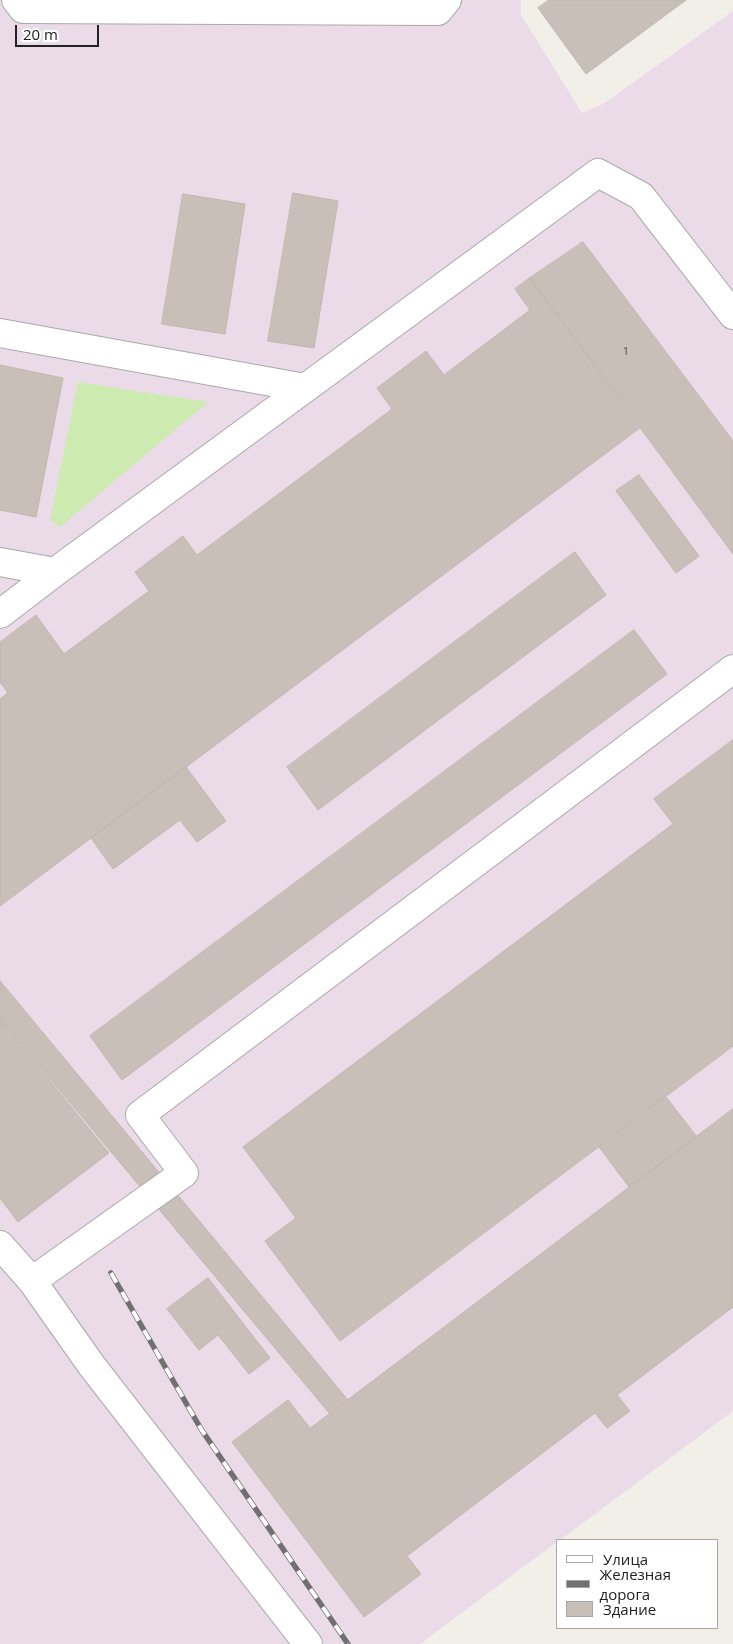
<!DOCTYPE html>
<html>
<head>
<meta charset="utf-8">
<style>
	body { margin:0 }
	#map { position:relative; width:733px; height:1644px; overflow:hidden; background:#f2efe9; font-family:"Open Sans",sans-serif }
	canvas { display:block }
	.legend { position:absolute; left:556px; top:1539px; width:162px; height:90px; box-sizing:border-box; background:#fff; border:1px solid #a7a7a7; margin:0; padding:6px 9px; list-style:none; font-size:15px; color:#222 }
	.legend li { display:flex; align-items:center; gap:10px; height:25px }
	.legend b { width:25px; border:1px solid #a7a7a7 }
	.scale { position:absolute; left:15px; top:25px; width:84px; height:22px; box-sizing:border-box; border:2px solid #222; border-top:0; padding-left:6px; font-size:15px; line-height:18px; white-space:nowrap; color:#222; -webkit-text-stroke:4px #fff; paint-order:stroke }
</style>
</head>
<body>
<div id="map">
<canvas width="733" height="1644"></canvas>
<ul class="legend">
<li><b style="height:6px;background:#fff"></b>Улица</li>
<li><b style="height:6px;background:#707070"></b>Железная дорога</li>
<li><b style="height:14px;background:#c7bfb8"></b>Здание</li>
</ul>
<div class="scale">20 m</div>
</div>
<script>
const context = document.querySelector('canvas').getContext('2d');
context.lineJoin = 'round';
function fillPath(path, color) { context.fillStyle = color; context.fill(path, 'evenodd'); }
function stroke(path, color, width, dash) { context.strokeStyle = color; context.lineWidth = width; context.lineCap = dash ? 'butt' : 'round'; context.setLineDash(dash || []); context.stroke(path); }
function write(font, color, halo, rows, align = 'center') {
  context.font = font + ' "Open Sans",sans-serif'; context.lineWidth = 4; context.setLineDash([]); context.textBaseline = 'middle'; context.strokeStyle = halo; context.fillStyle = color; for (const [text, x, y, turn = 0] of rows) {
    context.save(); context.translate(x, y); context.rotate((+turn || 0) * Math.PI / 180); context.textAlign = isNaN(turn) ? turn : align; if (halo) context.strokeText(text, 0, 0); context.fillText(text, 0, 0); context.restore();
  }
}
fillPath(new Path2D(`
	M0 0H521V15L582 113 603 104 733 11V1411L560 1540H557V1542L420 1644H0Z`), '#ebdbe8');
fillPath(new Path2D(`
	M78 382 208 402 60 527 50 520Z`), '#cdebb0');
const building = new Path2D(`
	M549 0H686L586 74 538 8Z
	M293 193 338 201 314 348 268 341Z
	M183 194 245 204 225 334 162 324Z
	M583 242 733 441V554L530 278Z
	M530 278 641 427 0 906V699L8 693 0 682V642L36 615 64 654 149 591 135 572 183 536 197 555 392 409 377 388 426 351 444 375 530 310 515 289Z
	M0 365 63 378 36 517 0 510Z
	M639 475 699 556 676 573 616 491Z
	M575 552 606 595 318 810 287 767Z
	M634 630 667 674 122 1080 90 1036Z
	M733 740V1046L340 1341 265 1241 296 1218 243 1147 673 824 654 799Z
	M186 767 226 821 197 842 180 820 113 869 91 838Z
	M0 981 348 1400 330 1414 0 1019Z
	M0 1020 109 1153 18 1222 0 1198Z
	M666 1097 697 1137 629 1187 599 1147Z
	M733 1109V1307L617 1395 630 1411 607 1428 595 1413 407 1556 421 1574 364 1617 232 1442 288 1400 310 1428Z
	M208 1278 270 1358 249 1374 218 1335 199 1350 167 1309Z`);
fillPath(building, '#c7bfb8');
stroke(building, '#c4b6ab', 1);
const minor = new Path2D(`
	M16 0 23 9 438 11 447 0
	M0 333 305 388
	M0 562 55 572
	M0 614 55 572 598 173 641 196 733 315
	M0 1245 32 1281 92 1366 308 1644
	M32 1281 184 1173 140 1115 733 669`);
stroke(minor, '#a9a9a9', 30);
stroke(minor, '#fff', 28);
const rail = new Path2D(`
	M111 1273 201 1429 348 1644`);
stroke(rail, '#707070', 5.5);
stroke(rail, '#fff', 4, [11]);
write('11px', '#4b4948', null, [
	["1",626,352]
]);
</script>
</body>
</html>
